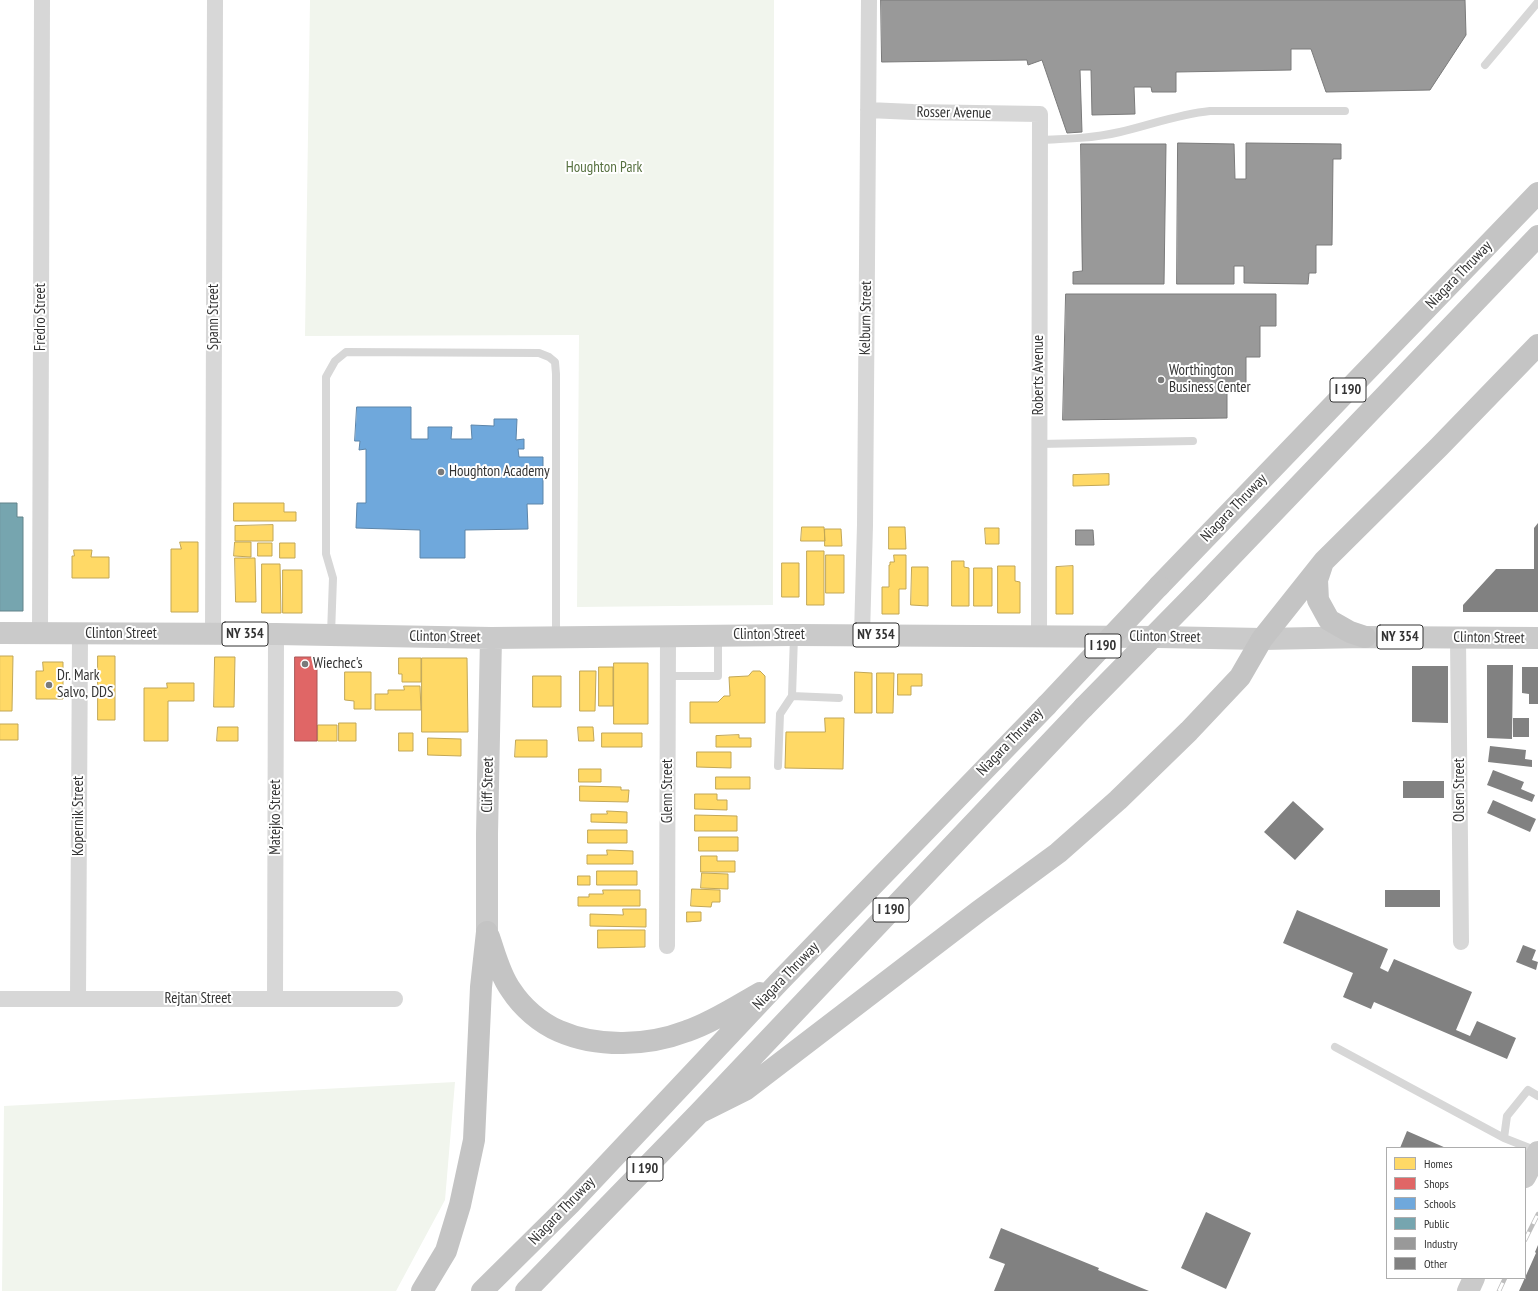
<!DOCTYPE html>
<html>
<head>
<meta charset="utf-8">
<style>
	body { margin:0 }
	#map { position:relative; width:1538px; height:1291px; overflow:hidden; background:#fff; font-family:"PT Sans Narrow",sans-serif }
	canvas { display:block }
	.legend { position:absolute; left:1386px; top:1147px; width:140px; height:132px; box-sizing:border-box; background:#fff; border:1px solid #adadad; margin:0; padding:5px 7px; list-style:none; font-size:12px; color:#333 }
	.legend li { display:flex; align-items:center; gap:8px; height:20px }
	.legend b { width:20px; border:1px solid #adadad }
</style>
</head>
<body>
<div id="map">
<canvas width="1538" height="1291"></canvas>
<ul class="legend">
<li><b style="height:11px;background:#ffd966"></b>Homes</li>
<li><b style="height:11px;background:#e06666"></b>Shops</li>
<li><b style="height:11px;background:#6fa8dc"></b>Schools</li>
<li><b style="height:11px;background:#76a5af"></b>Public</li>
<li><b style="height:11px;background:#999"></b>Industry</li>
<li><b style="height:11px;background:#818181"></b>Other</li>
</ul>
</div>
<script>
const context = document.querySelector('canvas').getContext('2d');
context.lineJoin = 'round';
function fillPath(path, color) { context.fillStyle = color; context.fill(path, 'evenodd'); }
function stroke(path, color, width, dash) { context.strokeStyle = color; context.lineWidth = width; context.lineCap = dash ? 'butt' : 'round'; context.setLineDash(dash || []); context.stroke(path); }
function write(font, color, halo, rows, align = 'center') {
  context.font = font + ' "PT Sans Narrow",sans-serif'; context.lineWidth = 4; context.setLineDash([]); context.textBaseline = 'middle'; context.strokeStyle = halo; context.fillStyle = color; for (const [text, x, y, turn = 0] of rows) {
    context.save(); context.translate(x, y); context.rotate((+turn || 0) * Math.PI / 180); context.textAlign = isNaN(turn) ? turn : align; if (halo) context.strokeText(text, 0, 0); context.fillText(text, 0, 0); context.restore();
  }
}
fillPath(new Path2D(`
	M310 0H774L773 605 577 607 579 335 305 336Z
	M455 1082 445 1200 396 1291H2L4 1106Z`), '#f1f5ed');
const homes = new Path2D(`
	M1109 474V485L1073 486V475Z
	M234 503H284V512H296V521H234Z
	M273 525V541H235V526Z
	M802 527H824L825 541H801Z
	M889 527H905L906 549H889Z
	M985 528H999V544H986Z
	M825 529H841L842 546H825Z
	M180 542H198V612H171V549H181Z
	M235 542H251V557L234 556Z
	M258 543H272V556H258Z
	M280 543H295V558H280Z
	M74 550H92L91 557H109V578H72V556H74Z
	M807 551H824V605H807Z
	M826 555H844V593H826Z
	M894 555H906V589H899V614H882V587H889V565H890V562H894Z
	M235 558H255L256 602H236Z
	M952 561H964V567L969 568V606H952Z
	M782 563H799V597H782Z
	M262 564H280L281 613H262Z
	M998 566H1015V581L1020 582V613H998Z
	M1073 566V614H1056V567Z
	M912 567H928V606L911 605Z
	M974 568H992V606H974Z
	M283 570H302V613H283Z
	M0 656H13L12 711H0Z
	M98 656H115V720H98Z
	M215 657H235L234 707H214Z
	M399 658H421V682H402V674H399Z
	M422 658H467L468 732H422Z
	M43 662H63V699H36V671H43Z
	M614 663H648V724H614Z
	M599 667H613V706H599Z
	M580 671H596L595 711H580Z
	M753 671H760L765 676V723H690V702H718L724 696H730L729 677 748 676Z
	M345 672H371V709H354V701L345 700Z
	M855 672 872 673V713H855Z
	M877 673H894L893 713H877Z
	M898 674H922V686H911V695H898Z
	M533 676H561V707H533Z
	M167 683H194V701H168V741H144V688H167Z
	M404 686H420L421 710H375V694H388V690H404Z
	M825 718H844L843 769 785 768 786 732H825Z
	M339 723H356V741H339Z
	M0 724H18V740H0Z
	M318 725H337V741H318Z
	M218 727H238V741H217Z
	M578 727H593L594 741H579Z
	M399 733H413V751H399Z
	M602 733H642V747H602Z
	M739 735V738H751V747H716V736Z
	M428 738 461 739V756L428 755Z
	M516 740H547V757H515Z
	M697 752H731V768L697 767Z
	M579 769H601V782H579Z
	M716 777H750V789H716Z
	M580 786 621 787V790H629L628 802 580 801Z
	M695 794H717V800H727V810L695 809Z
	M607 811 627 812V823L591 822V814H607Z
	M695 815 737 816V831H695Z
	M588 830H627V843H588Z
	M699 837H738V851H699Z
	M607 850 633 851V864H587V855H607Z
	M701 856H717V861H735V872H701Z
	M597 871H637V885H597Z
	M702 873 728 874V889L701 888Z
	M578 876H590V885H578Z
	M692 889 720 890V902H712L711 907 691 906Z
	M603 890H640V906H578V897H589V894H603Z
	M623 909H646V927L590 926V914L623 915Z
	M687 912H701V921L687 922Z
	M598 930H645V947L598 948Z`);
fillPath(homes, '#ffd966');
stroke(homes, '#c2a757', 1);
const shops = new Path2D(`
	M295 657H317V741H295Z`);
fillPath(shops, '#e06666');
stroke(shops, '#ac5757', 1);
const schools = new Path2D(`
	M357 407H411V439H428V427H452L451 439H472L471 425 494 426V419H517L516 440 524 439V449H518L519 457H543V504H527L528 529 465 530V558H420V530L356 528 357 503H366V449L359 450 360 441H355Z`);
fillPath(schools, '#6fa8dc');
stroke(schools, '#5d85a9', 1);
const public = new Path2D(`
	M0 503H17V517H23V611H0Z`);
fillPath(public, '#76a5af');
stroke(public, '#62838a', 1);
const industry = new Path2D(`
	M881 0H1465L1466 35 1430 90 1326 92 1311 49H1291V70L1176 72V92H1152L1151 87H1134L1135 114 1092 115 1091 70H1080L1082 132 1067 133 1042 60 1028 65 1027 60 882 62Z
	M1178 143 1234 144 1235 179H1246V143L1341 144V159H1333L1332 245H1316V273H1309L1308 284 1244 283V266H1234V284H1177Z
	M1081 144H1166L1164 284H1073V272L1082 271Z
	M1066 294H1276V326H1260V357H1246V387H1227V418L1063 420Z
	M1076 530H1093L1094 545H1076Z`);
fillPath(industry, '#999');
stroke(industry, '#7a7a7a', 1);
fillPath(new Path2D(`
	M1538 523V612H1463V605L1496 569H1534V528Z
	M1487 665H1513L1512 739 1487 738Z
	M1412 666H1448V723L1412 722Z
	M1522 667H1538V704H1529V694L1522 693Z
	M1513 718H1529V737H1513Z
	M1490 746 1526 750 1525 759 1532 760V767L1488 762Z
	M1493 770 1524 782 1521 789 1535 795 1532 802 1487 785Z
	M1403 781H1444V798H1403Z
	M1493 800 1536 819 1530 832 1487 813Z
	M1293 801 1324 829 1295 860 1264 832Z
	M1385 890H1440V907H1385Z
	M1297 910 1388 949 1380 968 1388 972 1394 959 1472 992 1456 1030 1470 1036 1477 1021 1516 1038 1507 1059 1374 1002 1371 1009 1343 997 1353 973 1283 943Z
	M1523 945 1536 950 1532 960 1538 962 1536 970 1516 962Z
	M1407 1131 1446 1148H1400Z
	M1206 1212 1251 1233 1226 1289 1181 1268Z
	M1001 1228 1099 1268 1098 1270 1149 1291H994L1005 1264 989 1258Z
	M1538 1245V1291H1519L1536 1253 1535 1252Z`), '#818181');
stroke(new Path2D(`
	M1485 65 1538 2
	M1040 140C1067 139 1094 138 1120 132 1150 125 1179 114 1210 111H1345
	M1039 444 1193 441
	M331 634 333 578 326 554V377L335 361 346 352 539 353 549 357 555 362 556 374V636
	M794 636 792 696 839 698
	M668 676H718V637
	M778 766 780 714 792 696
	M1335 1047 1504 1138
	M1537 1151 1504 1138 1507 1116 1528 1090 1538 1096`), '#d7d7d7', 8);
stroke(new Path2D(`
	M868 110 913 112 1040 114 1039 636
	M40 634 42 0
	M213 634 215 0
	M862 635 865 525 869 0
	M1458 638 1461 942
	M667 946 668 635
	M0 999H395
	M78 999 80 634
	M275 999 276 634`), '#d7d7d7', 16);
stroke(new Path2D(`
	M0 633 276 634 491 638 794 635 1158 637 1262 639 1365 637 1538 638
	M487 932V834L491 638
	M1525 1177 1538 1152
	M1468 1291 1474 1278`), '#cacaca', 22);
stroke(new Path2D(`
	M1322 565 1317 580 1318 600 1329 620 1350 632 1365 637
	M1159 586 1538 193
	M1198 591 1538 236
	M489 937C495 954 500 975 511 990 522 1007 540 1023 559 1031 598 1048 648 1046 687 1031 713 1022 737 1006 760 993
	M699 1113 745 1090 979 911 1058 853 1118 800 1189 731 1240 677 1262 639 1324 561 1439 447 1538 345
	M422 1291 446 1251 460 1205 474 1140 481 987 487 932
	M482 1291 570 1204 778 983 1047 705
	M526 1291 699 1113 1084 707`), '#c4c4c4', 22);
const rail = new Path2D(`
	M1525 1240 1538 1214
	M1499 1291 1505 1278`);
stroke(rail, '#bebebe', 4.5);
stroke(rail, '#fff', 3, [9]);
stroke(new Path2D(`
	M1047 705 1159 586
	M1084 707 1198 591`), '#c4c4c4', 22);
for (const [x, y, r, color] of [
	[1161,380,4,"#7a7a7a"],
	[441,472,4,"#7a7a7a"],
	[305,664,4,"#7a7a7a"],
	[49,685,4,"#7a7a7a"]
]) { const dot = new Path2D(); dot.arc(x, y, r, 0, 2 * Math.PI); context.fillStyle = color; context.fill(dot); stroke(dot, '#fff', 1.5); }
for (const [x, y, w] of [
	[1348,390,36],
	[245,634,46],
	[876,635,46],
	[1400,637,46],
	[1103,646,36],
	[891,910,36],
	[645,1169,36]
]) { const box = new Path2D(); box.roundRect(x - w / 2, y - 12, w, 24, 3); context.fillStyle = '#fff'; context.fill(box); stroke(box, '#333', 1); }
write('bold 14px', '#333', null, [
	["I 190",1348,390],
	["NY 354",245,634],
	["NY 354",876,635],
	["NY 354",1400,637],
	["I 190",1103,646],
	["I 190",891,910],
	["I 190",645,1169]
]);
write('15px', '#333', '#fff', [
	["Rosser Avenue",954,113,1],
	["Niagara Thruway",1459,275,-46],
	["Fredro Street",41,317,-90],
	["Spann Street",214,317,-90],
	["Kelburn Street",866,318,-89],
	["Roberts Avenue",1039,375,-90],
	["Niagara Thruway",1234,508,-46],
	["Clinton Street",121,634],
	["Clinton Street",769,635],
	["Clinton Street",445,637,1],
	["Clinton Street",1165,637,1],
	["Clinton Street",1489,638,1],
	["Niagara Thruway",1010,742,-46],
	["Cliff Street",488,785,-89],
	["Olsen Street",1460,790,-90],
	["Glenn Street",668,791,-90],
	["Kopernik Street",79,816,-90],
	["Matejko Street",276,817,-90],
	["Niagara Thruway",786,976,-46],
	["Rejtan Street",198,999],
	["Niagara Thruway",562,1211,-46]
]);
write('15px', '#56703f', '#fff', [
	["Houghton Park",604,168]
]);
write('15px', '#333', '#fff', [
	["Worthington",1169,371],
	["Business Center",1169,388],
	["Houghton Academy",449,472],
	["Wiechec's",313,664],
	["Dr. Mark",57,676],
	["Salvo, DDS",57,693]
], 'left');
</script>
</body>
</html>
